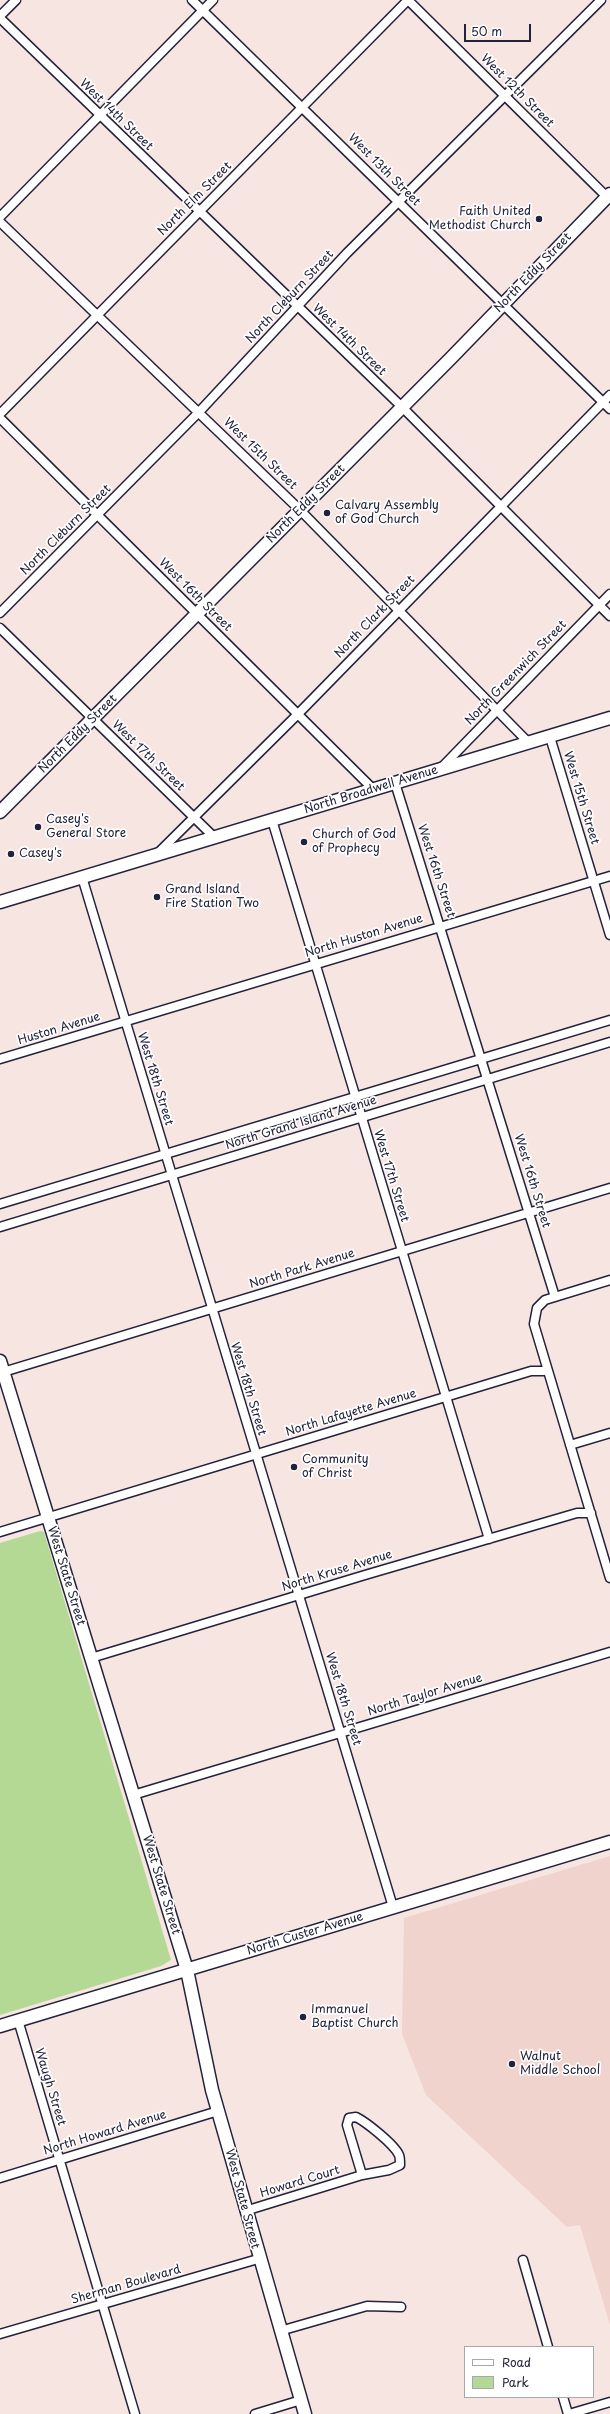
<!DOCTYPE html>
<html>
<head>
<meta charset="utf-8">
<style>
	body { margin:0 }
	#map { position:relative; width:610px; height:2414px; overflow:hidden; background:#f6e5e1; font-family:"Playpen Sans",sans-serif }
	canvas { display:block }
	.legend { position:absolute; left:464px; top:2346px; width:130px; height:52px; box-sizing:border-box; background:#fff; border:1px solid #a7a7b1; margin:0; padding:5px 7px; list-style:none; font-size:12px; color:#22223b }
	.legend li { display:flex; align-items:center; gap:8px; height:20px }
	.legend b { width:20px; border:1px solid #a7a7b1 }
	.scale { position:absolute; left:464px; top:24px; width:67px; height:18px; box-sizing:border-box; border:2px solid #22223b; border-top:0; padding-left:5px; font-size:12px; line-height:14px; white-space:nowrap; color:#22223b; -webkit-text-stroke:3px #fff; paint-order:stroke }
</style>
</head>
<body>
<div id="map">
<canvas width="610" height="2414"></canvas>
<ul class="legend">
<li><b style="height:5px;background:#fff"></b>Road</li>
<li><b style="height:11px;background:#b4d995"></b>Park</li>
</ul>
<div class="scale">50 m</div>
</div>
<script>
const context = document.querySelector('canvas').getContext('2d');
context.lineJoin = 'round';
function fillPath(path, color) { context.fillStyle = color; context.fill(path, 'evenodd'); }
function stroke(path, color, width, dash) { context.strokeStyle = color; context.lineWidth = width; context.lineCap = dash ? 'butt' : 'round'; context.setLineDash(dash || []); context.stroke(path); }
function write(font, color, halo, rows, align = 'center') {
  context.font = font + ' "Playpen Sans",sans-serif'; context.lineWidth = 3.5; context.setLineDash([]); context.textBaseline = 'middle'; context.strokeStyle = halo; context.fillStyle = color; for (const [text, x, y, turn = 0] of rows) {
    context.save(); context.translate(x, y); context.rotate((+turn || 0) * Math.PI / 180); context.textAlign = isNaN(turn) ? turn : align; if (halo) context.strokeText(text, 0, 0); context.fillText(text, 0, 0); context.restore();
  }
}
fillPath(new Path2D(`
	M610 1856V2325L580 2225 567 2227 426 2095 402 2034 404 1918Z`), '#f0d3cc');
fillPath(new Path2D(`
	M40 1531 44 1532 171 1960 161 1966 0 2015V1543Z`), '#b4d995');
const street = new Path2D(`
	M192 0 610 409
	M0 16 16 0
	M0 18 402 407 610 616
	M0 217 213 0
	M0 222 300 510 529 743
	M0 414 408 0 609 199
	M0 418 373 789
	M0 613 199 412 347 253 601 0
	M0 628 214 837
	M550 737 610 935
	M442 767 610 594
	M395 783 555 1297
	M272 820 489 1539
	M157 854 297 715 610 395
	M82 877 393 1907
	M0 1059 610 876
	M0 1204 610 1020
	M0 1227 610 1042
	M610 1280 545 1300 537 1308 534 1324 610 1578
	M0 1373 610 1188
	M570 1445 610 1433
	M0 1532 531 1371H548
	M91 1658 365 1575 577 1513H591
	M133 1795 610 1652
	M18 2020 135 2414
	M356 2117C366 2122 394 2144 399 2155 400 2157 400 2162 400 2165L389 2170 362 2175 347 2125 349 2118Z
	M0 2178 218 2111
	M245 2211 362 2175
	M523 2260 548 2347
	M280 2331 367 2306 401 2307
	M0 2334 258 2259
	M563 2397 568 2414
	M255 2414 301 2400
	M569 2414 610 2402`);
const secondary = new Path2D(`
	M0 812 452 357 610 194
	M0 902 610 718
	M0 1361 187 1970 212 2090 305 2414
	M0 2026 610 1842`);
stroke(street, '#22223b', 11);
stroke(secondary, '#22223b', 15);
stroke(street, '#fff', 8);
stroke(secondary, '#fff', 12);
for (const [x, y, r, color] of [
	[539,219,4,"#22223b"],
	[327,513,4,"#22223b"],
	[38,827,4,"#22223b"],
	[304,842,4,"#22223b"],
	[11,854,4,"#22223b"],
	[157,897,4,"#22223b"],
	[294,1467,4,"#22223b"],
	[303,2017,4,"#22223b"],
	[512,2064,4,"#22223b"]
]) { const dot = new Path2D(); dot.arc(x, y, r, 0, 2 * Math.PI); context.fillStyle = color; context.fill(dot); stroke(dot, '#fff', 1.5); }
write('12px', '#22223b', '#fff', [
	["West 12th Street",517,91,45],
	["West 14th Street",116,115,44],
	["West 13th Street",384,170,45],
	["North Elm Street",195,199,-45],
	["North Eddy Street",533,273,-46],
	["North Cleburn Street",290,297,-47],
	["West 14th Street",349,340,44],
	["West 15th Street",260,454,44],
	["North Eddy Street",306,504,-45],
	["North Cleburn Street",66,530,-45],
	["West 16th Street",195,595,45],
	["North Clark Street",375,617,-46],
	["North Greenwich Street",516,673,-46],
	["North Eddy Street",78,734,-45],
	["West 17th Street",148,756,44],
	["North Broadwell Avenue",371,790,-17],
	["West 15th Street",581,798,73],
	["West 16th Street",436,871,72],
	["North Huston Avenue",364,936,-17],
	["Huston Avenue",59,1029,-17],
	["West 18th Street",155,1079,73],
	["North Grand Island Avenue",301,1123,-17],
	["West 17th Street",391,1176,73],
	["West 16th Street",532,1181,73],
	["North Park Avenue",302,1269,-17],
	["West 18th Street",248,1389,73],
	["North Lafayette Avenue",351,1413,-17],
	["North Kruse Avenue",337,1571,-17],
	["West State Street",66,1576,73],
	["North Taylor Avenue",425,1695,-17],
	["West 18th Street",343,1699,73],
	["West State Street",161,1885,73],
	["North Custer Avenue",305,1934,-17],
	["Waugh Street",50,2087,73],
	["North Howard Avenue",105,2133,-17],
	["Howard Court",300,2182,-17],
	["West State Street",242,2199,75],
	["Sherman Boulevard",126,2285,-16]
]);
write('12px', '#22223b', '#fff', [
	["Faith United",531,212,"right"],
	["Methodist Church",531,226,"right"],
	["Calvary Assembly",335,506],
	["of God Church",335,520],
	["Casey's",46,820],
	["General Store",46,834],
	["Church of God",312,835],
	["of Prophecy",312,849],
	["Casey's",19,854],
	["Grand Island",165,890],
	["Fire Station Two",165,904],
	["Community",302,1460],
	["of Christ",302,1474],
	["Immanuel",311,2010],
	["Baptist Church",311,2024],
	["Walnut",520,2057],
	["Middle School",520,2071]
], 'left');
</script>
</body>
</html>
